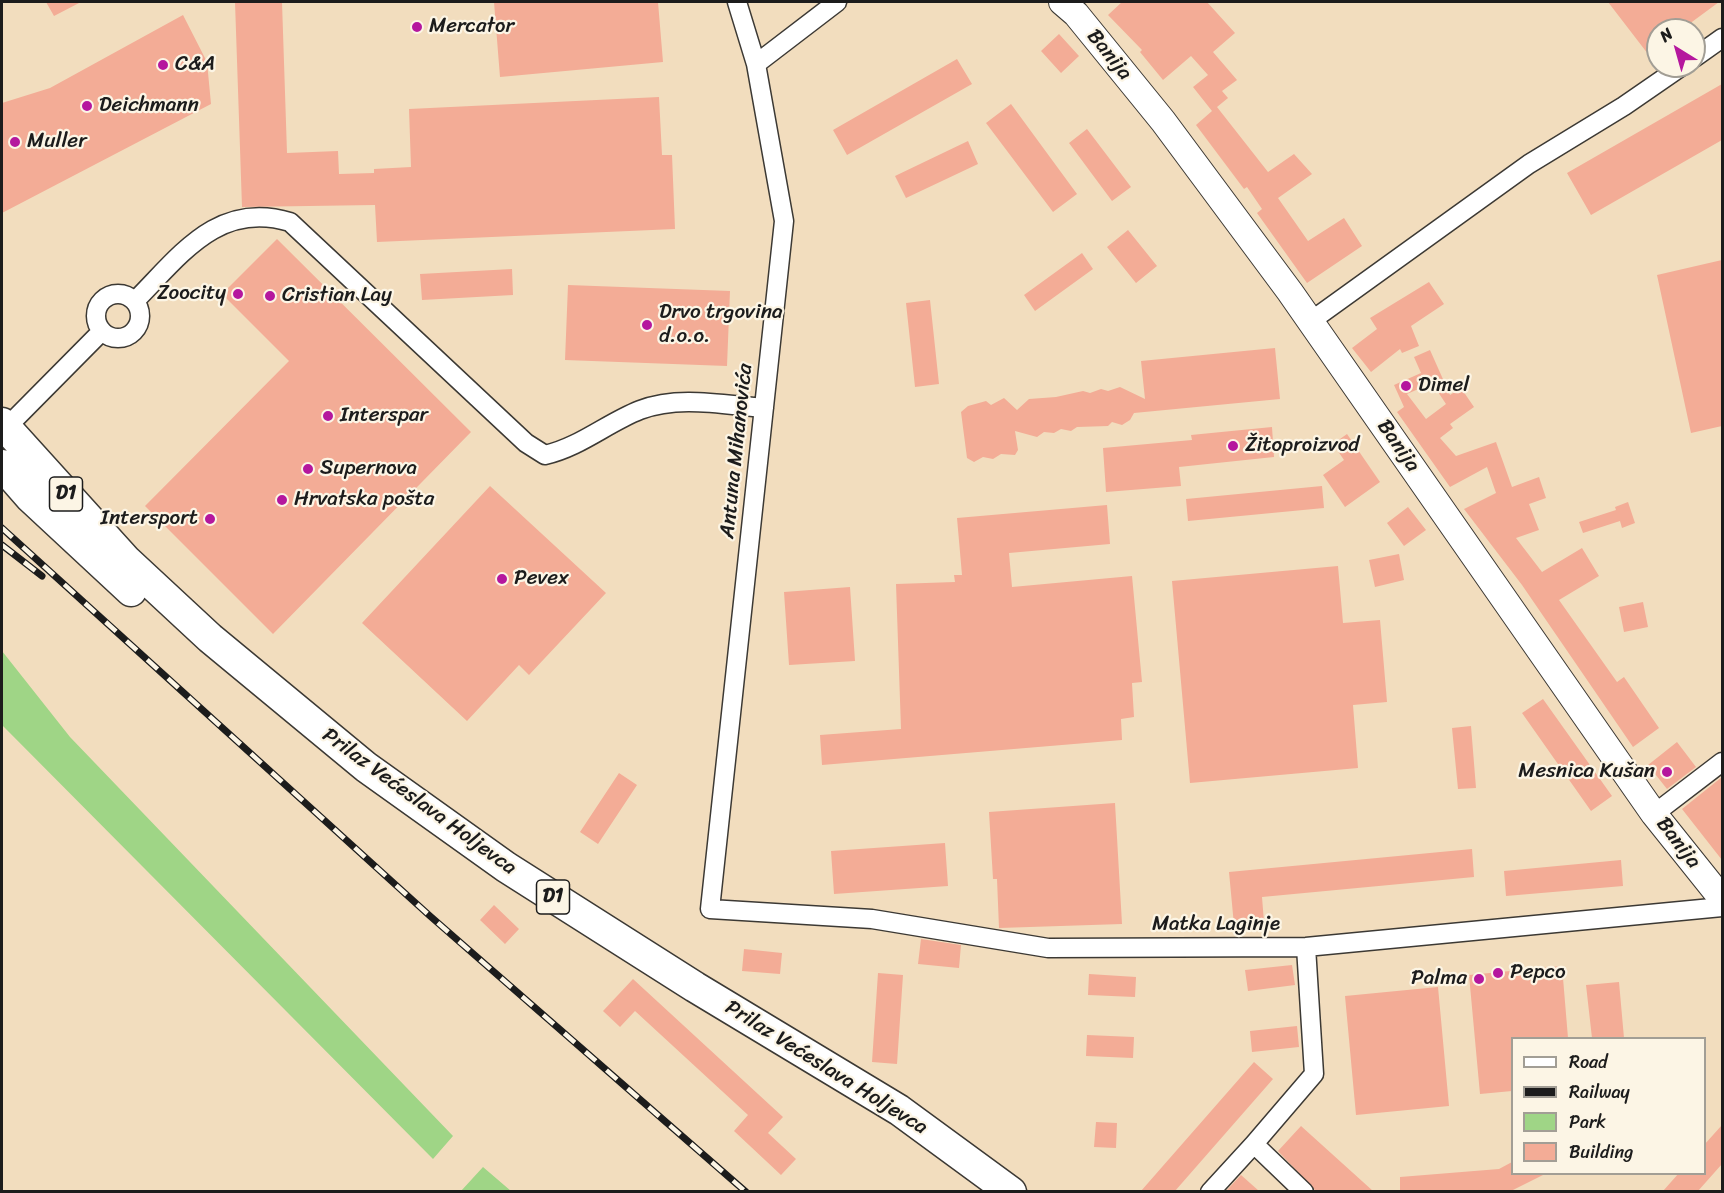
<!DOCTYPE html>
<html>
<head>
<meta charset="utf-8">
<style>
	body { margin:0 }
	#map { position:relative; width:1724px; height:1193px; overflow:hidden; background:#f2ddbe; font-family:Sriracha,sans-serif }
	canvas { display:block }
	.frame { position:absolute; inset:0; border:3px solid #1c1c1c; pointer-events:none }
	.legend { position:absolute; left:1511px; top:1037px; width:195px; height:138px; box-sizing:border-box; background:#fcf5e5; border:2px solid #a29e95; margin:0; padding:8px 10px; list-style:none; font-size:18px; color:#1c1c1c }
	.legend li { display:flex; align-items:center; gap:12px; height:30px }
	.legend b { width:30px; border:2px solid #a29e95 }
	.north { position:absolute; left:1646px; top:18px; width:60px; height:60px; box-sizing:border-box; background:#fcf5e5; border:2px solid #a29e95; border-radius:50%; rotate:323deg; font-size:16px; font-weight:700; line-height:24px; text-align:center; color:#1c1c1c }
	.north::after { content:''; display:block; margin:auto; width:21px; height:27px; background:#b5179e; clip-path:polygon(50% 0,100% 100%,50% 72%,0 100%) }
</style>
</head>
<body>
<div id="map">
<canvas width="1724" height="1193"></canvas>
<div class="frame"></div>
<ul class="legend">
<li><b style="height:8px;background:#fff"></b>Road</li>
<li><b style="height:8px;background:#1c1c1c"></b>Railway</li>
<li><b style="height:16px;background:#9fd586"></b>Park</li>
<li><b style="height:16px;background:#f3ac96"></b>Building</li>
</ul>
<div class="north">N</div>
</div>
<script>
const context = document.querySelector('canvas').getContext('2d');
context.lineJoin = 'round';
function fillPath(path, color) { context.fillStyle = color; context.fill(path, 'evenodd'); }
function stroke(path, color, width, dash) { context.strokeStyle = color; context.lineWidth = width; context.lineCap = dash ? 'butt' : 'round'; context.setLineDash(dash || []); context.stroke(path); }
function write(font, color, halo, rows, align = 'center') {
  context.font = font + ' Sriracha,sans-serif'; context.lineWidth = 4.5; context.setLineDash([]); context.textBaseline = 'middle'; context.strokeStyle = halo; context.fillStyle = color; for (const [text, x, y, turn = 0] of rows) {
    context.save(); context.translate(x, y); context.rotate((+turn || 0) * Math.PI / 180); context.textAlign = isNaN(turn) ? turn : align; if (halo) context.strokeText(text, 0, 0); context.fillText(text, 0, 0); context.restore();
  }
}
fillPath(new Path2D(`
	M2 651 70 737 453 1136 433 1159 2 725Z
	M483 1167 511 1191H461Z`), '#9fd586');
fillPath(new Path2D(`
	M46 2H81L54 16Z
	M235 2H282L287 153 338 151 339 174 374 173V169L411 167 409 109 659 97 662 155H672L675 229 377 242 375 205 242 207Z
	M494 2H658L663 62 500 77Z
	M1122 2H1207L1235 33 1213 52 1237 80 1222 91 1228 98 1217 107 1268 172 1294 154 1312 174 1278 198 1308 241 1344 218 1362 246 1307 283 1257 213 1262 209 1247 187 1244 189 1196 125 1212 111 1193 87 1208 75 1191 56 1163 80 1140 52 1142 50 1108 15Z
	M1608 2H1719L1681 30H1658V47L1648 54Z
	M183 15 207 62 211 104 2 213V103L50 88Z
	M1059 34 1079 56 1061 73 1041 51Z
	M957 59 972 84 847 155 833 130Z
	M1722 84V140L1591 215 1567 173Z
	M1011 104 1077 194 1053 212 986 123Z
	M1087 129 1131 187 1112 201 1069 143Z
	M968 141 978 164 906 198 895 176Z
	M1128 230 1157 266 1136 283 1107 247Z
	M277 239 471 432 273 634 145 506 289 361 222 294Z
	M1082 253 1093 269 1035 311 1024 295Z
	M1722 260V426L1691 433 1657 275Z
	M512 269 513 295 422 300 420 274Z
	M1429 282 1444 304 1411 326 1419 346 1402 353 1400 349 1371 372 1352 348 1377 329 1370 318Z
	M568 285 730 291 727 366 565 360Z
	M930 300 939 384 915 387 906 303Z
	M1275 348 1280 399 1134 413 1130 420 1122 425 1112 422 1108 426 1077 427 1071 431 1061 429 1054 433 1044 432 1037 437 1015 431 1018 450 1015 455 1001 454 993 459 983 457 974 462 967 458 961 412 968 406 986 401 991 405 1004 398 1017 410 1029 399 1056 397 1083 391 1090 393 1101 389 1108 391 1120 387 1145 399 1141 361Z
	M1430 350 1450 395 1461 388 1474 407 1450 424 1453 428 1440 438 1456 456 1496 442 1512 487 1539 477 1546 498 1529 504 1539 530 1516 538 1542 572 1582 548 1599 576 1559 600 1617 682 1624 677 1659 728 1633 747 1522 585 1464 509 1496 493 1487 467 1450 487 1397 412 1404 407 1394 385 1421 373 1414 357ZM1432 383 1446 404 1426 419 1407 394Z
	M1272 427 1274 457 1179 467 1181 486 1106 492 1103 448 1192 440 1191 435Z
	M1347 434 1380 482 1345 507 1323 475 1344 460 1333 444Z
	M490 486 606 593 529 675 519 665 467 721 362 623Z
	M1322 486 1324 508 1188 521 1186 499Z
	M1628 502 1635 523 1622 528 1620 521 1583 533 1579 522 1616 510 1615 507Z
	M1107 505 1110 544 1009 553 1012 587 1132 576 1142 682 1132 683 1134 717 1121 719 1122 740 822 765 820 735 901 729 896 584 955 582 954 575H962L957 518Z
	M1408 507 1426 530 1404 546 1387 523Z
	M1399 554 1404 580 1375 587 1369 560Z
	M1338 566 1343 623 1380 620 1387 702 1353 705 1358 768 1190 783 1172 581Z
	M850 587 855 661 789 665 784 592Z
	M1643 602 1648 627 1624 632 1619 607Z
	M1543 699 1612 796 1591 811 1522 713Z
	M1471 726 1476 788 1458 789 1452 728Z
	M1677 742 1696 767 1667 789 1648 765Z
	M619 773 637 785 598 844 580 832Z
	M1722 777V860L1682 809Z
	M1115 803 1122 924 999 928 997 879H993L989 812Z
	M945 843 948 886 834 894 831 851Z
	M1472 849 1474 877 1262 897 1264 922 1234 925 1229 872Z
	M1621 860 1623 886 1506 896 1504 871Z
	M494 905 519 929 505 944 480 920Z
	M921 939 961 945 959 968 918 964Z
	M744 949 782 953 780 974 742 971Z
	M1292 965 1295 985 1248 991 1245 970Z
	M1562 966 1568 1038H1512V1091L1480 1094 1469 975Z
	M878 973 903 975 897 1064 872 1062Z
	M1089 974 1136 977 1135 997 1088 995Z
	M633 979 783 1117 768 1133 796 1159 781 1175 734 1131 748 1115 635 1011 620 1027 603 1011Z
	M1619 982 1624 1038H1592L1586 985Z
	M1438 987 1449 1106 1356 1115 1345 996Z
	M1297 1026 1299 1047 1252 1052 1250 1031Z
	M1087 1035 1134 1037 1133 1058 1086 1056Z
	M1254 1062 1273 1079 1175 1191H1141Z
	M1096 1122 1117 1123 1116 1148 1094 1147Z
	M1722 1125V1164L1698 1191H1663L1679 1173H1704V1145Z
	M1301 1126 1373 1191 1315 1190 1278 1151Z
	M1512 1162V1173H1547L1511 1191H1400V1177L1499 1169Z
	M1241 1175 1259 1191H1226Z`), '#f3ac96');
const minor = new Path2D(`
	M737 2 756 64 784 221 710 909 872 919 1048 948 1306 947 1722 907
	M1694 58 1722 38
	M756 64 837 2
	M96 316a22 22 0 1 1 44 0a22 22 0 1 1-44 0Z
	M135 301C180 256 218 200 290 222L526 443 545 455C580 447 607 423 640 410 679 395 724 405 764 408
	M1311 321 1529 164 1624 106 1682 66
	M2 432 102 331
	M1654 814 1722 762
	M1210 1192 1254 1144
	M1304 1192 1254 1144 1314 1074 1306 947`);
const secondary = new Path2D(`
	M1062 2 1076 14 1163 121 1290 292 1654 814 1722 899`);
const trunk = new Path2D(`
	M2 423 126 560 210 638 366 767 506 867 695 987 899 1110 1011 1192
	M2 465 31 498 131 591`);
stroke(minor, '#3c3934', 21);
stroke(secondary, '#3c3934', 28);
stroke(trunk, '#3c3934', 33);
stroke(minor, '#fff', 18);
stroke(secondary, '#fff', 26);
stroke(trunk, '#fff', 30);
const rail = new Path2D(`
	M2 528 430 916 746 1192
	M2 545 42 576`);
stroke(rail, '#1c1c1c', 7);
stroke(rail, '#fcf5e5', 4.5, [14]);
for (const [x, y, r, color] of [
	[417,27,6,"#b5179e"],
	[163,65,6,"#b5179e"],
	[87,106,6,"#b5179e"],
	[15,142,6,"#b5179e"],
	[238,294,6,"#b5179e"],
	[270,296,6,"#b5179e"],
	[647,325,6,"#b5179e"],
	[1406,386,6,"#b5179e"],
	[328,416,6,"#b5179e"],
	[1233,446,6,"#b5179e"],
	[308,469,6,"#b5179e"],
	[282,500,6,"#b5179e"],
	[210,519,6,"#b5179e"],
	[502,579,6,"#b5179e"],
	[1667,772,6,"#b5179e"],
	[1498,973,6,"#b5179e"],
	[1479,979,6,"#b5179e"]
]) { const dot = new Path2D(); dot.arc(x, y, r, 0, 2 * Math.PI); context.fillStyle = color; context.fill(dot); stroke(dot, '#fcf5e5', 2); }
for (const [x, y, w] of [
	[66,494,33],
	[553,897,33]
]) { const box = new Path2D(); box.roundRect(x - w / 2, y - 17, w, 34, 4.5); context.fillStyle = '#fcf5e5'; context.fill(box); stroke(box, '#1c1c1c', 1.5); }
write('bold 20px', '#1c1c1c', null, [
	["D1",66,494],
	["D1",553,897]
]);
write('21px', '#1c1c1c', '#fcf5e5', [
	["Mercator",429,27],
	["C&A",175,65],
	["Deichmann",99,106],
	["Muller",27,142],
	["Zoocity",226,294,"right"],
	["Cristian Lay",282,296],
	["Drvo trgovina",659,313],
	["d.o.o.",659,337],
	["Dimel",1418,386],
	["Interspar",340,416],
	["Žitoproizvod",1245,446],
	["Supernova",320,469],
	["Hrvatska pošta",294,500],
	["Intersport",198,519,"right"],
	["Pevex",514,579],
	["Mesnica Kušan",1655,772,"right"],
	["Pepco",1510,973],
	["Palma",1467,979,"right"]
], 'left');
write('21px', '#1c1c1c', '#fcf5e5', [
	["Banija",1109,55,51],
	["Banija",1398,446,55],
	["Antuna Mihanovića",737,451,-84],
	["Prilaz Većeslava Holjevca",419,802,36],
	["Banija",1678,843,52],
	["Matka Laginje",1216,925],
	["Prilaz Većeslava Holjevca",826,1068,32]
]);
</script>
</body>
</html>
